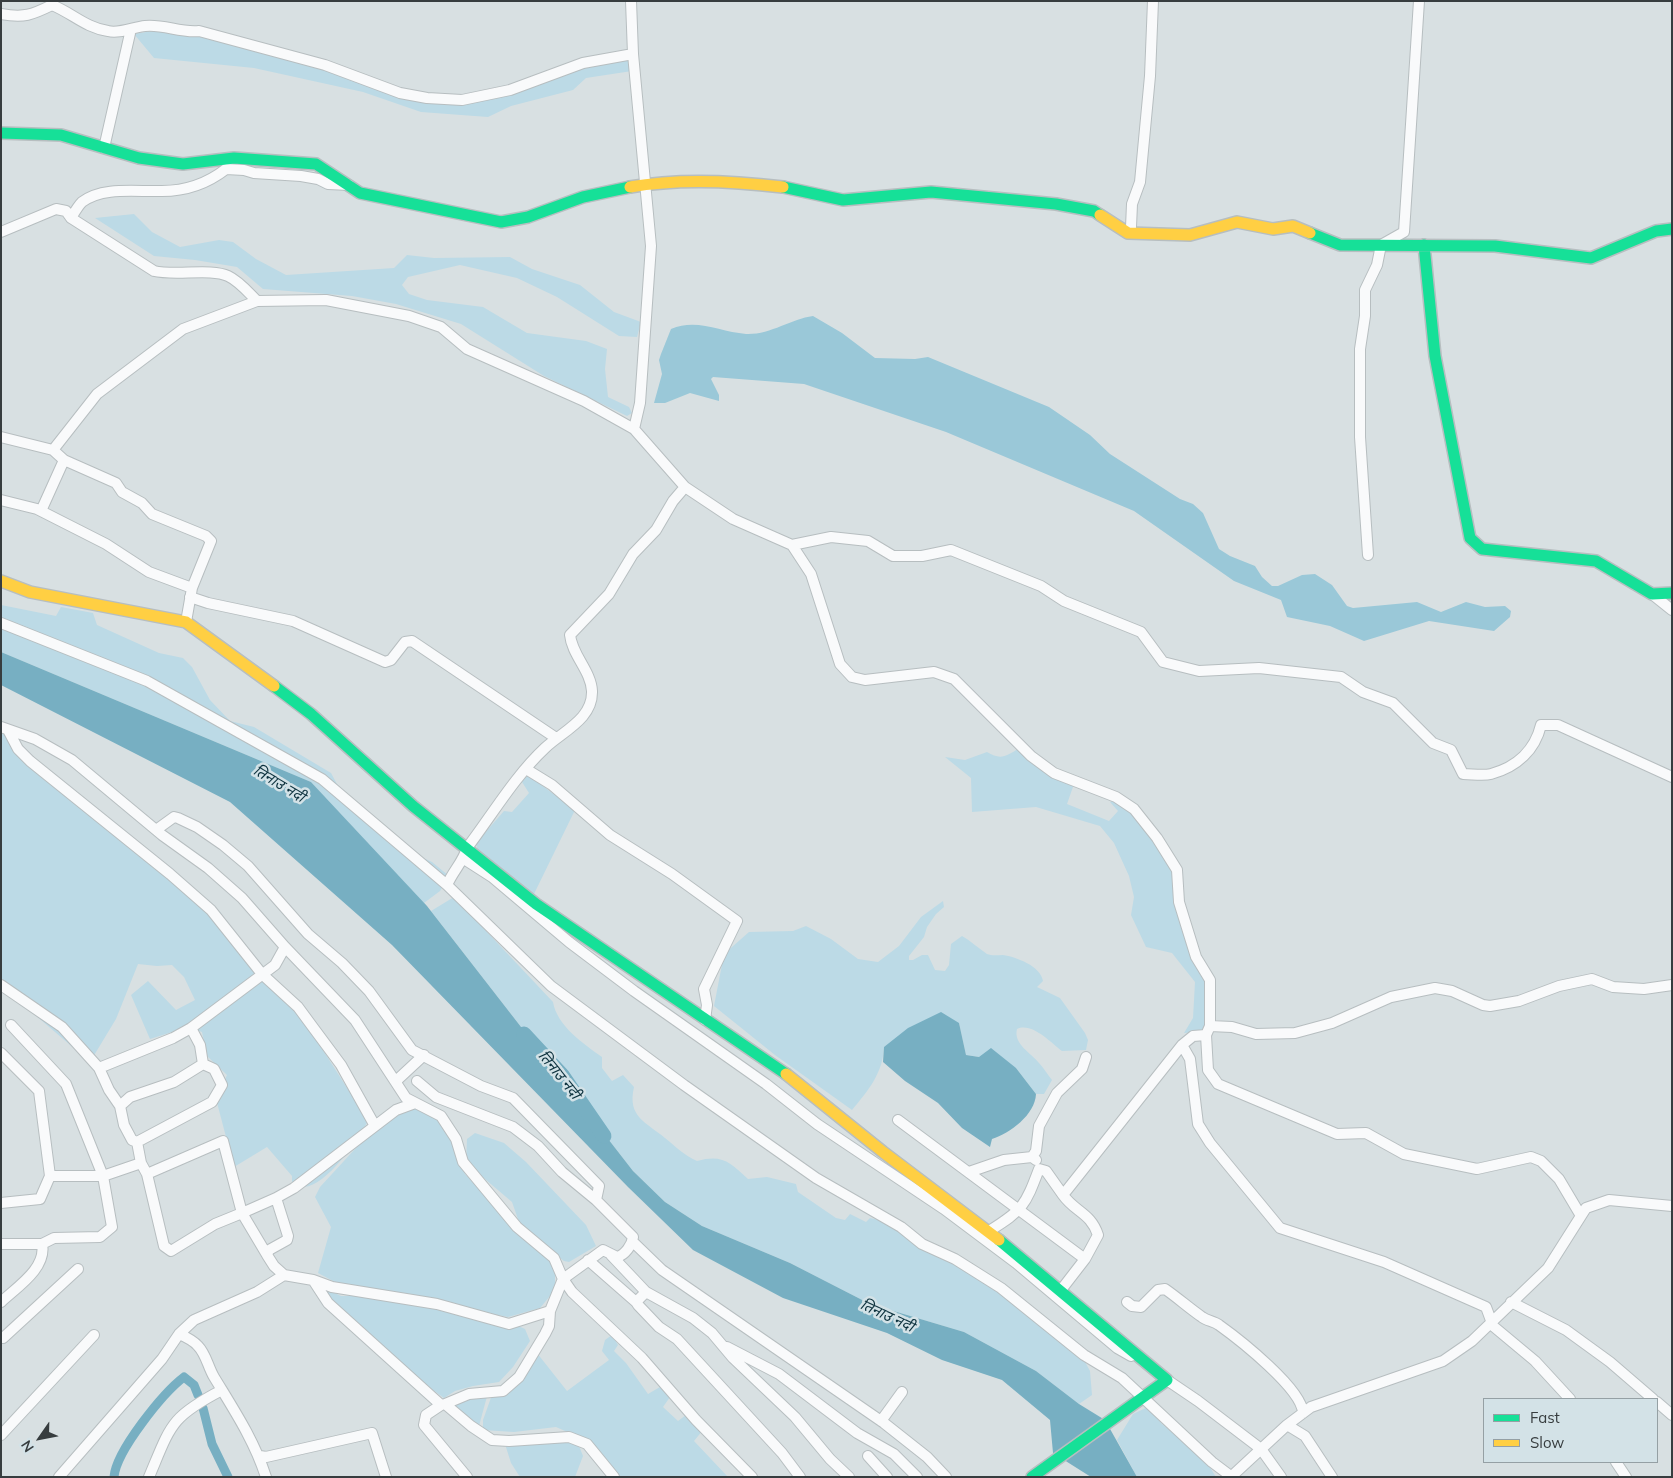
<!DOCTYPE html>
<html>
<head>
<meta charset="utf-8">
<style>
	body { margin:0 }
	#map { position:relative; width:1673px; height:1478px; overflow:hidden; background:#d8e0e2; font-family:Mulish,sans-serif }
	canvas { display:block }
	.frame { position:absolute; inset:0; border:2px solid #373d3f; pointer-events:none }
	.legend { position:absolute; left:1483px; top:1398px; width:175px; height:65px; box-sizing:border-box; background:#d3e2e7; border:1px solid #95a0a4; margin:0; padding:6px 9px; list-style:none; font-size:15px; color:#373d3f }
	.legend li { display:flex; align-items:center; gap:10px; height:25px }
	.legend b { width:25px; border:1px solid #95a0a4 }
	.north { position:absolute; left:15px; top:1413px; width:50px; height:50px; -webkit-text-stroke:4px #d3e2e7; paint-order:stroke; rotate:237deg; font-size:14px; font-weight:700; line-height:20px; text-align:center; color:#373d3f }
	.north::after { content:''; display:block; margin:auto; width:18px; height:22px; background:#373d3f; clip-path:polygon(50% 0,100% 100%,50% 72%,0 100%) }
</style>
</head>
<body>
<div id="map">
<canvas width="1673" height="1478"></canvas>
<div class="frame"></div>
<ul class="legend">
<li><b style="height:6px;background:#16e098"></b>Fast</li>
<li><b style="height:6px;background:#ffcf43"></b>Slow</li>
</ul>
<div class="north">N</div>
</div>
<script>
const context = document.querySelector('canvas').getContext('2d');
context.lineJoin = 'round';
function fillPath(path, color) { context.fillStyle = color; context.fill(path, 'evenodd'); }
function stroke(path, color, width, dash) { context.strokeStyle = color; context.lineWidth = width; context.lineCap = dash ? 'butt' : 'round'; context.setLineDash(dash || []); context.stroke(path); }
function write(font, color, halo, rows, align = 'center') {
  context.font = font + ' Mulish,"Noto Sans Devanagari",sans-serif'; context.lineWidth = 5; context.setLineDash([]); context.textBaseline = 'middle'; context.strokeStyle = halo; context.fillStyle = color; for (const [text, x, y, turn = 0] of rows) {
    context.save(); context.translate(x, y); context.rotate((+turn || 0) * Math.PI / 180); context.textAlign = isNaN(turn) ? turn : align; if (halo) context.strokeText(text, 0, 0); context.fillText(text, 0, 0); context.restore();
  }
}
fillPath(new Path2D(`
	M158 30 188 34 247 49 447 102 581 67 631 57 632 71 586 78 573 90 511 106 488 117 421 112 363 92 254 68 154 58 134 34Z
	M134 214 152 232 180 247 219 240 233 242 256 259 286 275 394 268 407 255 434 258 510 257 532 269 580 285 614 312 641 322 637 337 619 336 557 297 517 278 460 265 408 277 402 285 409 294 427 300 483 307 527 333 586 341 607 349 605 369 608 397 629 407 632 413 627 416 544 376 461 324 396 304 352 296 263 289 237 267 195 260 154 256 95 218Z
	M1 605 56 616 61 607 93 613 97 625 159 653 183 658 192 667 210 700 230 721 254 727 331 773 345 799 395 845 432 862 449 876 440 891 424 903 311 782 1 652Z
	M1 732 221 913 225 925 295 1006 368 1121C358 1139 327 1186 304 1187 300 1187 296 1186 292 1186V1176L267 1147 234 1167 216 1099 227 1075 207 1056 202 1032 188 1027 150 1039 131 995 148 981 176 1010 195 1000 184 977 172 965 157 966 138 964 116 1019 90 1062 20 1002 1 992Z
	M1019 748 1074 784 1067 804 1109 821 1118 811 1110 802 1116 799 1132 810 1170 863 1207 979 1208 1022 1205 1031 1184 1033 1193 1018 1195 982 1172 953 1146 947 1131 915 1134 897 1129 876 1114 843 1100 826 1036 807 972 812 971 778 945 757 965 760 987 752C1000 760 1006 757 1019 748Z
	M528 775 575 810 533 896 478 852 476 843 504 811 512 812 529 793 522 782Z
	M454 897 553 1002C557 1026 584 1044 602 1057V1068L612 1081 623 1075 634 1087C627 1117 646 1122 665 1138 676 1147 684 1155 697 1161 722 1154 730 1162 748 1179L767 1177 796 1184 798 1192 836 1218 845 1220 850 1214 866 1222 870 1218 892 1223 900 1233 949 1262 952 1259 1000 1289 1053 1337 1084 1360 1090 1371 1092 1395 1079 1404 1036 1371 964 1332 870 1304 790 1263 702 1226 665 1202 633 1171 431 911Z
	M943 901 944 907 936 914 927 927 924 937 909 956V960H913L922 955H928L935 970 945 971 949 965 951 944 962 936C971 941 978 948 987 954 992 956 997 955 1003 955 1016 957 1041 966 1043 981L1037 987 1060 998 1085 1033 1088 1040 1086 1050 1062 1051C1050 1042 1032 1022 1017 1029 1013 1044 1031 1053 1039 1063 1044 1068 1047 1074 1052 1080L1044 1094H1036L1016 1068 979 1057 966 1055 959 1023 884 1047C883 1073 868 1091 852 1110L775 1055 714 1006 724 954 749 932 793 931 806 926 831 939 858 959 878 962 899 946 921 917Z
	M411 1107 439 1119 448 1132 465 1174 509 1222 555 1266V1290L540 1308 508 1317 335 1282 318 1273 331 1227 315 1197 320 1187 366 1137 378 1121Z
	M475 1133 504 1143 526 1162 586 1225 596 1246 569 1262 564 1261 541 1244 519 1222 512 1202 466 1163 467 1139Z
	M324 1288 341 1296H361L505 1320 525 1329 530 1341 513 1367 499 1382 473 1386 455 1391 444 1398 408 1372 363 1327 324 1294Z
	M612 1335 618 1345 614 1351 626 1363 648 1394 660 1387 670 1397 663 1407 678 1421 686 1415 703 1430 694 1441 728 1477H617L590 1442 556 1427 514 1432 483 1430V1420L493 1392 513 1378 533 1348 567 1391 609 1360 602 1351 605 1340Z
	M489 1389 479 1426 446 1400 464 1391Z
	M1148 1407 1162 1424 1204 1458 1216 1477H1137L1117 1440 1133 1414Z
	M572 1440 579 1446 583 1456 575 1477H520L511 1463 505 1444Z`), '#bcdae6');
fillPath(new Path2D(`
	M813 316 842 333 875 358 915 359 928 357 1049 407 1090 435 1110 454 1180 499 1193 504 1203 513 1219 549 1230 556 1255 566 1262 577 1272 586H1278L1302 575 1315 574 1332 585 1347 606 1353 608 1417 602 1441 612 1466 602 1485 607 1505 606 1511 611 1510 617 1494 631 1429 621 1364 641 1330 626 1287 617 1281 600 1234 581 1134 511 946 432 804 384 713 377 711 379 719 395V401L690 393 665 403H654L662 374 659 360 661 354 671 329C697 318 720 332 746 334 770 335 791 319 813 316Z`), '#9ac8d8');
fillPath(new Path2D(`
	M1 652 311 782 427 906 633 1171 665 1202 702 1226 790 1263 870 1304 964 1332 1036 1371 1079 1404 1105 1420 1137 1477H1091L1053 1453 1050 1420 1002 1380 942 1360 887 1333 783 1298 693 1250 628 1187 392 945 230 802 1 685Z
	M941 1012 959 1023 966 1055 979 1057 991 1048 1016 1068 1036 1094C1035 1115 1010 1133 992 1139L990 1147 962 1128 938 1103 905 1081 883 1062 884 1047 908 1028Z`), '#77afc2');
stroke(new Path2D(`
	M203 1408 212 1444 228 1477
	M114 1477C116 1451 163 1393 184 1377L194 1385 198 1395`), '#77afc2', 9);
stroke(new Path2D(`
	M524 1034 562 1075 604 1136`), '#77afc2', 15);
const street = new Path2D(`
	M631 1 633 54 651 246 640 403 634 429
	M1 14C24 18 32 15 52 5 72 13 86 28 108 31 119 34 134 27 145 26 164 24 180 33 199 31L325 65 400 93 427 98 462 100 510 90 583 63 633 54
	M104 148 131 29
	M71 218C74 213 78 206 82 202 103 186 137 192 162 191 185 191 208 183 226 169L244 170 254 173 301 176 318 179 328 184 349 185
	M1 232 56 209 66 211 71 218 154 271C175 276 211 268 228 276 239 281 248 292 257 301
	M1128 233 1131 227 1132 204 1140 182 1150 76 1153 1
	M1 437 53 450 64 460 116 483 122 492 142 503 152 514 206 536 211 541 192 588 186 622
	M53 450 97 394 183 329 257 301 326 300 409 316 441 327 467 349 584 401 634 429 685 487 733 519 792 545 831 537 868 541 893 556H922L951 550 1041 586 1064 601 1141 632 1163 662 1199 671 1259 668 1341 677 1363 692 1393 703 1433 743 1451 750 1463 774C1472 774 1483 776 1491 774 1517 767 1535 750 1541 725H1558L1672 777
	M1 500 37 509 106 544 149 572 192 588
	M41 511 64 460
	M792 545 811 574 840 664 852 677 865 680 934 672 954 679 1031 756 1054 773 1116 797 1134 809 1157 838 1177 870 1179 902 1196 957 1210 980V1026L1206 1035 1208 1070 1218 1084 1337 1134 1366 1133 1404 1154 1477 1169 1531 1157 1541 1161 1559 1179 1581 1216
	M1368 555 1360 437V349L1365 316V290L1377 265 1381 245 1404 232 1419 1
	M1652 594 1672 610
	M190 597 208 603 293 621 385 662 391 660 405 642 412 641 556 738
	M1 623 147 681 322 779 447 885 551 986 684 1085 816 1178 901 1227 922 1244 955 1259 1001 1288 1084 1355 1122 1378 1212 1462 1232 1477
	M1 727 35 739 72 760 162 835 208 868 242 898 285 947 355 1020 406 1098 441 1116 456 1139 463 1162 517 1227 554 1258 563 1279 572 1292 642 1358 696 1420 752 1477
	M8 730 18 749 30 761 170 874 211 910 262 974 298 1007 312 1026 341 1065 375 1126
	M526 769 552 785 610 835 672 874 737 921 704 989 707 1005 705 1020
	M464 859 492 877 569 942 634 991 766 1084 817 1124 944 1209 1016 1263 1117 1348 1131 1356
	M447 885C453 871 463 862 467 848 492 815 515 776 545 748 563 731 593 719 592 691 591 671 572 655 570 635L609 594 633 554 656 530 673 501 685 487
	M1 985 62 1027 99 1068 109 1090 120 1106
	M1210 1026 1232 1027 1256 1034 1295 1033 1332 1023 1391 997 1435 988 1452 991 1483 1005 1490 1006 1519 1001 1559 986 1592 979 1613 987 1644 989 1672 985
	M191 1028 275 965 285 947
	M1182 1045 1190 1059 1198 1124 1210 1143 1280 1228 1384 1262 1486 1307 1493 1326 1535 1361 1570 1399
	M1 1053 39 1091 50 1176 40 1199 1 1203
	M99 1068 173 1038 191 1028 200 1045 203 1064
	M396 1081 424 1055
	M417 1081 436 1097 513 1127 538 1146 562 1172 596 1200
	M898 1120 1085 1259
	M1032 1157 1036 1151 1039 1126 1057 1093 1082 1069 1086 1057
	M141 1163 147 1174 223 1141 242 1213 276 1198 288 1236 287 1240 269 1250 267 1255 274 1266 284 1275
	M969 1172 1004 1160 1032 1157 1036 1160
	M147 1174 164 1246 171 1251 215 1224 242 1213 267 1255
	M50 1176H103L141 1163 137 1142 132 1140 124 1125 120 1106 130 1097 174 1082 203 1064 214 1069 222 1085 212 1102 137 1142
	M276 1198 294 1188 396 1110 415 1103
	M989 1231C1023 1210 1025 1206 1039 1169L1046 1171 1063 1195 1182 1045 1193 1036 1206 1035
	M632 1241 662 1270 884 1423 927 1457 946 1477
	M1 1244H42L54 1238 100 1237 112 1227 103 1176 66 1084 11 1025
	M611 1255 646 1292
	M588 1260 636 1302
	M313 1280 328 1303 441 1405 426 1415 424 1425 467 1477
	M1061 1290 1085 1259 1098 1235C1091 1213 1075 1212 1063 1195
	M1 1302C17 1287 47 1268 42 1244
	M1127 1302 1132 1306 1141 1307 1158 1290 1165 1289C1178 1298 1189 1308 1202 1317 1207 1321 1214 1321 1219 1325 1240 1340 1302 1389 1303 1413
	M1511 1302 1566 1330 1610 1362 1653 1399
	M179 1334C186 1337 193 1340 198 1346 206 1354 208 1367 214 1377 234 1410 254 1440 266 1477
	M3 1338 78 1269
	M727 1347 779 1374 857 1433 894 1454 917 1477
	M1167 1380 1198 1401 1261 1449 1281 1477
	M1657 1402 1672 1415
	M445 1404 469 1394 503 1391 519 1377 545 1334 549 1326 550 1311
	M441 1405 445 1404 471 1426 492 1440 509 1441 569 1437 587 1444 614 1477
	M881 1421 902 1392
	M1287 1425 1305 1436 1332 1477
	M1 1435 94 1335
	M260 1456 266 1457 372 1433 386 1477
	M868 1456 887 1477
	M1616 1462 1626 1477
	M1232 1476 1287 1425 1311 1407 1443 1361 1472 1341 1548 1268 1586 1208 1609 1200 1672 1206
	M59 1477 162 1359 179 1334 194 1320 257 1292 284 1275 313 1280 332 1287 437 1304 509 1324 550 1311 563 1279 603 1250 617 1257C625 1255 632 1245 633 1237L596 1200 599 1186 513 1098 481 1086 412 1050 369 991 342 963 308 934 248 866 223 845 197 827 178 818 174 817 156 830
	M149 1477C171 1425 170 1417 222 1390
	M800 1477 782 1453 677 1339 659 1327 638 1305 636 1302 646 1292 693 1318 712 1333 733 1358 795 1417 830 1459 849 1477`);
const fast = new Path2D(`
	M1 133 61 135 139 158 183 164 234 158 316 164 360 193 501 222 528 217 583 197 630 187
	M783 187 843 200 931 192 1056 204 1094 211 1100 215
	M1310 233 1340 245 1495 246 1591 258 1656 231 1672 229
	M1424 245 1435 356 1470 538 1482 549 1596 561 1652 594 1672 593
	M274 686 311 714 413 806 536 904 786 1074
	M999 1240 1167 1380 1032 1477`);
const slow = new Path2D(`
	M630 187C679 178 734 181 783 187
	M1100 215 1128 233 1190 235 1237 222 1273 229 1293 226 1310 233
	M1 581 30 592 186 622 274 686
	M786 1074 883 1152 999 1240`);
stroke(street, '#b7bec0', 12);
stroke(fast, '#b7bec0', 14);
stroke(slow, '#b7bec0', 14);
stroke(street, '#f9fafb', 10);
stroke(fast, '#16e098', 11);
stroke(slow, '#ffcf43', 11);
write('italic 15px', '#0c313d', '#d3e2e7', [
	["तिनाउ नदी",279,784,31],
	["तिनाउ नदी",559,1075,51],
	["तिनाउ नदी",887,1316,25]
]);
</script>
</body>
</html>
